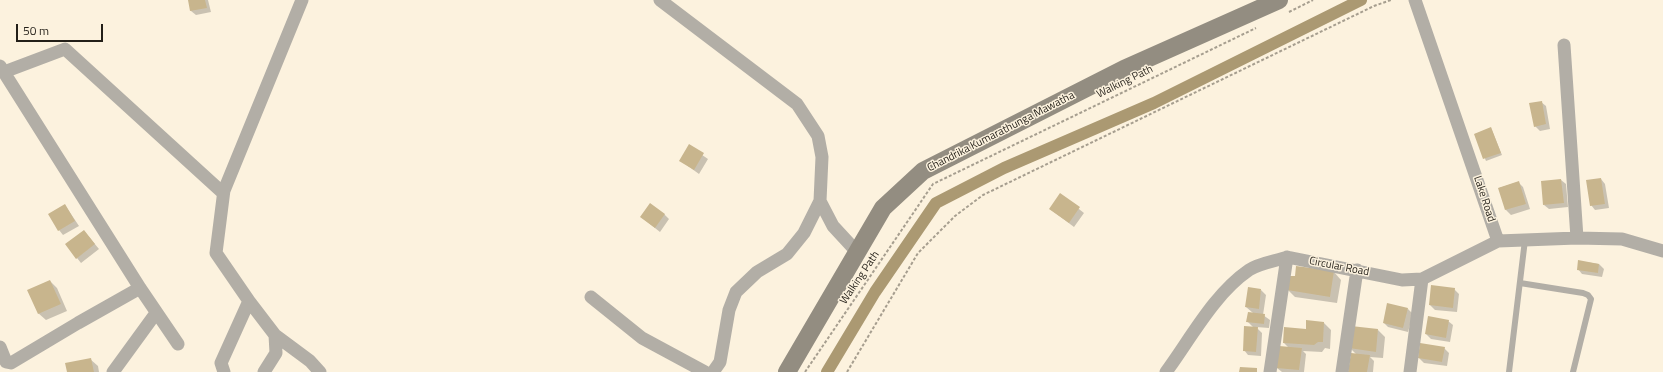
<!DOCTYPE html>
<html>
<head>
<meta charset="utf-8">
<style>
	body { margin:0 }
	#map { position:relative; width:1663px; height:372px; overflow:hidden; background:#fcf2de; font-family:"Titillium Web",sans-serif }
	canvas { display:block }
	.scale { position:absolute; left:16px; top:24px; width:87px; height:18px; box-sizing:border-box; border:2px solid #231f18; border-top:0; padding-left:5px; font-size:12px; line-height:14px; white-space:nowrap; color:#231f18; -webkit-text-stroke:3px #fcf2de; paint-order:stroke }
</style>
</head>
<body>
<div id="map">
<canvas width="1663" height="372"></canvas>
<div class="scale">50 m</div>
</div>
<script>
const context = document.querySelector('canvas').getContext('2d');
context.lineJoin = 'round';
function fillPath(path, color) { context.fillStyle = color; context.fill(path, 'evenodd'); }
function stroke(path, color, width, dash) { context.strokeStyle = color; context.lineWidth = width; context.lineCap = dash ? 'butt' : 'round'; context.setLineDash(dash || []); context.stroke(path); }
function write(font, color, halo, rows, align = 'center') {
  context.font = font + ' "Titillium Web",sans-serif'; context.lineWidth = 3; context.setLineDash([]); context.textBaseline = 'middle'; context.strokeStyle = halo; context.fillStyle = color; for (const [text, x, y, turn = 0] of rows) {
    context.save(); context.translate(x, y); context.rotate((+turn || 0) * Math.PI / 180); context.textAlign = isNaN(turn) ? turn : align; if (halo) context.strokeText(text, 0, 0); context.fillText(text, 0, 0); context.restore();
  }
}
fillPath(new Path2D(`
	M189 0H208L211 12 196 15 191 11Z
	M1541 102 1546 106 1550 129 1540 131 1535 126Z
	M1491 128 1502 155 1486 161 1475 134Z
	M689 146 708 159 699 174 681 161Z
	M1601 179 1605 184 1609 208 1595 210 1591 205Z
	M1561 180 1566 184 1568 207 1549 209 1544 205Z
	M1518 182 1523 187 1530 209 1511 215 1506 210 1499 188Z
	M1060 194 1084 213 1074 227 1050 209Z
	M65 205 79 226 63 235 59 230Z
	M664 214 669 219 660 232 641 217Z
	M84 231 99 249 81 263 77 258Z
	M1579 261 1599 264 1604 269 1602 277 1582 274 1578 269Z
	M1334 272 1341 280 1337 303 1295 297 1288 290Z
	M50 281 57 288 67 311 46 320 38 313Z
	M1454 289 1459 294 1457 312 1435 310 1430 305Z
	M1261 290 1266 295 1263 315 1270 320 1269 328 1256 327 1262 333 1261 356 1248 355 1244 350 1254 328 1247 321 1253 313 1246 307Z
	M1408 309 1413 314 1408 332 1388 327 1384 323Z
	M1448 321 1453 325 1450 342 1431 339 1426 334Z
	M1324 323 1331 330 1330 349 1325 348 1322 352 1303 351 1306 354 1304 372H1282L1277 368 1289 348 1284 343Z
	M1378 330 1385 337 1383 358 1370 357 1374 361 1373 372H1349L1356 354 1350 348Z
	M1444 348 1449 353 1447 366 1424 363 1419 358Z
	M90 359 98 366 99 372H68Z`), '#0003');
stroke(new Path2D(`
	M827 372 875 292 936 203 1004 168 1154 103 1361 0`), '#ab9972', 12);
fillPath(new Path2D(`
	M188 0H205L207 8 190 11Z
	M1542 101 1546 124 1534 127 1529 103Z
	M1491 127 1501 153 1483 159 1474 134Z
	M689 144 704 153 694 170 679 161Z
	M1601 178 1605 204 1590 206 1586 180Z
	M1561 179 1564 203 1543 205 1541 181Z
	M1519 181 1526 204 1505 210 1498 188Z
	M1060 193 1080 207 1069 223 1049 209Z
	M650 203 665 214 655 228 640 217Z
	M65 204 75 221 58 231 48 214Z
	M84 230 95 244 76 259 65 244Z
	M1578 260 1599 264 1598 273 1577 270Z
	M1296 266 1334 271 1330 297 1287 290 1289 276H1295Z
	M50 280 61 304 38 314 27 290Z
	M1431 285 1455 288 1453 308 1429 305Z
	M1248 287 1261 289 1259 309 1245 307Z
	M1387 303 1408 308 1403 328 1383 323Z
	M1248 312 1265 314 1264 324 1246 322Z
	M1428 316 1449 320 1446 338 1425 334Z
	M1306 320 1324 322 1323 342H1318L1314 345 1283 343 1284 327 1306 329Z
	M1244 326 1258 327 1256 352 1243 351Z
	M1351 326 1378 329 1376 352 1349 348Z
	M1420 343 1445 347 1442 362 1418 358Z
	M1279 346 1302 348 1299 370 1276 368Z
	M1351 353 1370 355 1367 372H1348Z
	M91 358 94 372H67L65 363Z
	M1240 367 1257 368V372H1239Z`), '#c8b58d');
stroke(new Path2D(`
	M1289 12 1313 0
	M805 372 933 184 1256 28
	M847 372 918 253 955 216 983 195 1374 6 1391 0`), '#a69e8f', 2, [3, 2]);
stroke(new Path2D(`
	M1520 283 1583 293 1588 295 1591 299 1573 372
	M1509 372 1525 240`), '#b2aea6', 6);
stroke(new Path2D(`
	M660 0 797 104 818 136 822 157 820 201 804 233 787 254 757 272 736 292 729 310 720 362 713 372
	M1415 0 1498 241
	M1564 45 1577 238
	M0 66 140 288 178 344
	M4 72 65 49 223 193 302 0
	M820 201 833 226 857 252
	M591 297 642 338 705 372
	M249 301 275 335 276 353 264 372
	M275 335 310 361 320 372
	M0 347 6 362 11 363 78 323 140 288
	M113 372 156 313
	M224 372 221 363 249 301 216 253 224 190
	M1166 372C1191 338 1214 294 1249 270 1259 263 1276 261 1287 257
	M1270 372 1287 257 1402 280 1422 279 1498 241 1577 238 1622 239 1663 251
	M1342 372 1357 270
	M1410 372 1422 279`), '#b2aea6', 13);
stroke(new Path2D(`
	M787 372 883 208 923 171 1124 69 1279 0`), '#938d81', 18);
write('11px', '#231f18', '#fcf2de', [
	["Walking Path",1125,82,-26],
	["Chandrika Kumarathunga Mawatha",1001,132,-27],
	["Lake Road",1484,199,72],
	["Circular Road",1339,267,11],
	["Walking Path",860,278,-56]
]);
</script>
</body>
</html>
